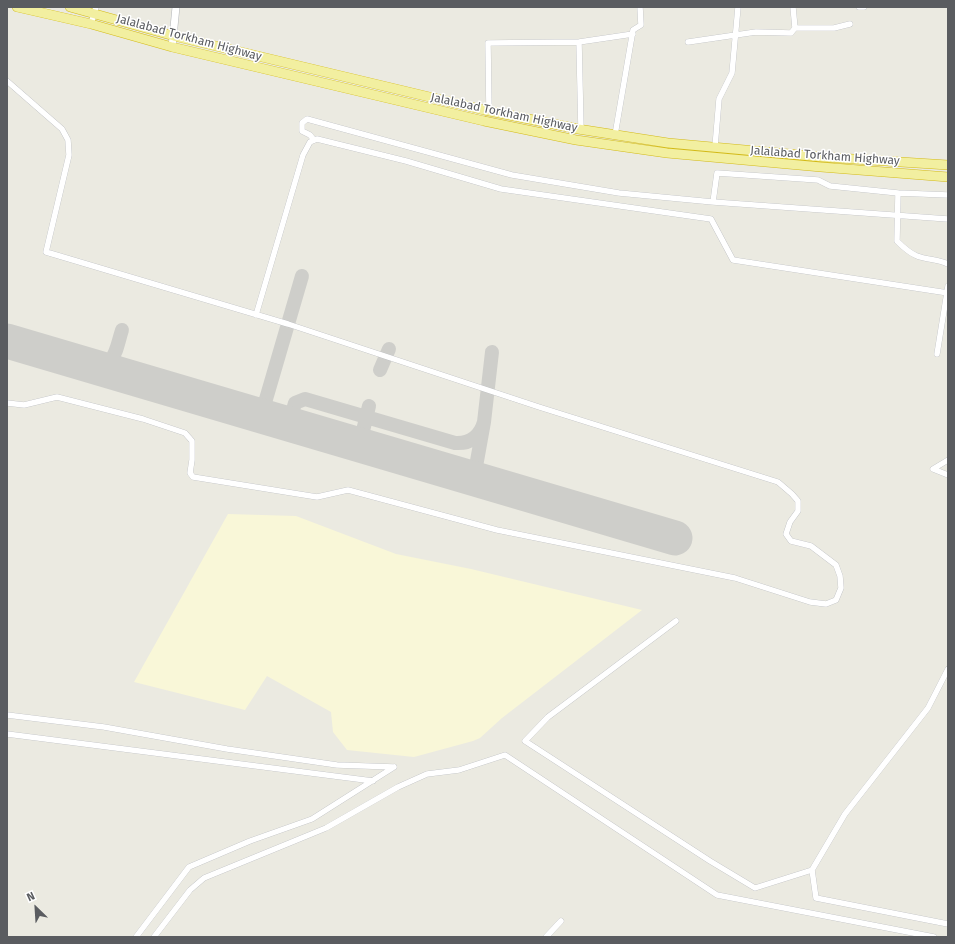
<!DOCTYPE html>
<html>
<head>
<meta charset="utf-8">
<style>
	body { margin:0 }
	#map { position:relative; width:955px; height:944px; overflow:hidden; background:#ebeae1; font-family:"Fira Sans",sans-serif }
	canvas { display:block }
	.frame { position:absolute; inset:0; border:8px solid #5a5c60; pointer-events:none }
	.north { position:absolute; left:16px; top:888px; width:40px; height:40px; -webkit-text-stroke:3px #fff; paint-order:stroke; rotate:335deg; font-size:11px; font-weight:700; line-height:16px; text-align:center; color:#5a5c60 }
	.north::after { content:''; display:block; margin:auto; width:14px; height:18px; background:#5a5c60; clip-path:polygon(50% 0,100% 100%,50% 72%,0 100%) }
</style>
</head>
<body>
<div id="map">
<canvas width="955" height="944"></canvas>
<div class="frame"></div>
<div class="north">N</div>
</div>
<script>
const context = document.querySelector('canvas').getContext('2d');
context.lineJoin = 'round';
function fillPath(path, color) { context.fillStyle = color; context.fill(path, 'evenodd'); }
function stroke(path, color, width, dash) { context.strokeStyle = color; context.lineWidth = width; context.lineCap = dash ? 'butt' : 'round'; context.setLineDash(dash || []); context.stroke(path); }
function write(font, color, halo, rows, align = 'center') {
  context.font = font + ' "Fira Sans",sans-serif'; context.lineWidth = 3; context.setLineDash([]); context.textBaseline = 'middle'; context.strokeStyle = halo; context.fillStyle = color; for (const [text, x, y, turn = 0] of rows) {
    context.save(); context.translate(x, y); context.rotate((+turn || 0) * Math.PI / 180); context.textAlign = isNaN(turn) ? turn : align; if (halo) context.strokeText(text, 0, 0); context.fillText(text, 0, 0); context.restore();
  }
}
fillPath(new Path2D(`
	M228 514 296 516 396 554 471 569 642 610 502 718 480 738 473 741 414 757 347 750 333 732 331 712 267 676 245 710 134 682Z`), '#f9f7d8');
stroke(new Path2D(`
	M114 356C115 372 125 374 138 379
	M88 365C116 368 115 352 122 330
	M380 370 389 349
	M264 406 265 415 273 420
	M248 412H259L264 406 302 276
	M289 424 295 403 305 399 455 443C471 444 480 436 484 422
	M361 439 365 445 372 449
	M352 443 361 439 369 406
	M475 470 477 476 484 482
	M467 477 475 472 484 422 492 352`), '#cececa', 14);
stroke(new Path2D(`
	M7 341 675 538`), '#cececa', 35);
const minor = new Path2D(`
	M793 7 795 28
	M859 7H864
	M91 24 96 7
	M579 42 581 129
	M688 42 756 32 791 33 795 28H834L850 24
	M7 81 62 129 68 140 69 155 46 252 288 324 539 407 778 482 792 494 798 501V511L790 522 786 534 791 541 811 546 836 565 840 576 841 588 836 600 826 604 810 602 735 578 497 530 348 490 317 497 193 477 190 473 192 460V441L185 433 143 419 57 397 24 405 7 403
	M489 111 488 43 579 42 633 34
	M615 135 633 30 641 25 640 7
	M314 140 310 135 302 131V123L307 119 512 175 619 193 713 202 717 173 818 180 830 186 898 193
	M715 147 719 99 732 73 738 7
	M948 195 898 193 897 241C903 247 909 253 917 256 928 260 938 259 948 264
	M713 202 948 219
	M256 315 303 155 310 142 317 139 406 161 501 189 711 219 733 260 948 293
	M937 354 948 286
	M948 460 933 469 948 475
	M676 621 548 717 525 741 710 861 755 888 812 870 816 898 948 924
	M7 715 104 727 227 749 337 765 394 767
	M7 734 373 781
	M812 870 845 814 928 708 948 669
	M136 937 189 867 250 841 312 819 394 767
	M154 937 190 890 204 878 326 828 398 787 427 774 459 770 505 755 717 895 934 937
	M546 937 561 921`);
const tertiary = new Path2D(`
	M172 47 176 7`);
const trunk = new Path2D(`
	M17 7 91 24 172 47 484 121 576 140 667 153 821 167 948 177
	M70 7 174 36 484 110 578 129 668 143 822 157 948 165`);
stroke(minor, '#b4b6ba', 6);
stroke(tertiary, '#b4b6ba', 8);
stroke(trunk, '#d3ba19', 10);
stroke(minor, '#fff', 5.5);
stroke(tertiary, '#fff', 7);
stroke(trunk, '#f2efa0', 9);
write('12px', '#5a5c60', '#fff', [
	["Jalalabad Torkham Highway",189,38,15],
	["Jalalabad Torkham Highway",504,113,12],
	["Jalalabad Torkham Highway",825,156,4]
]);
</script>
</body>
</html>
